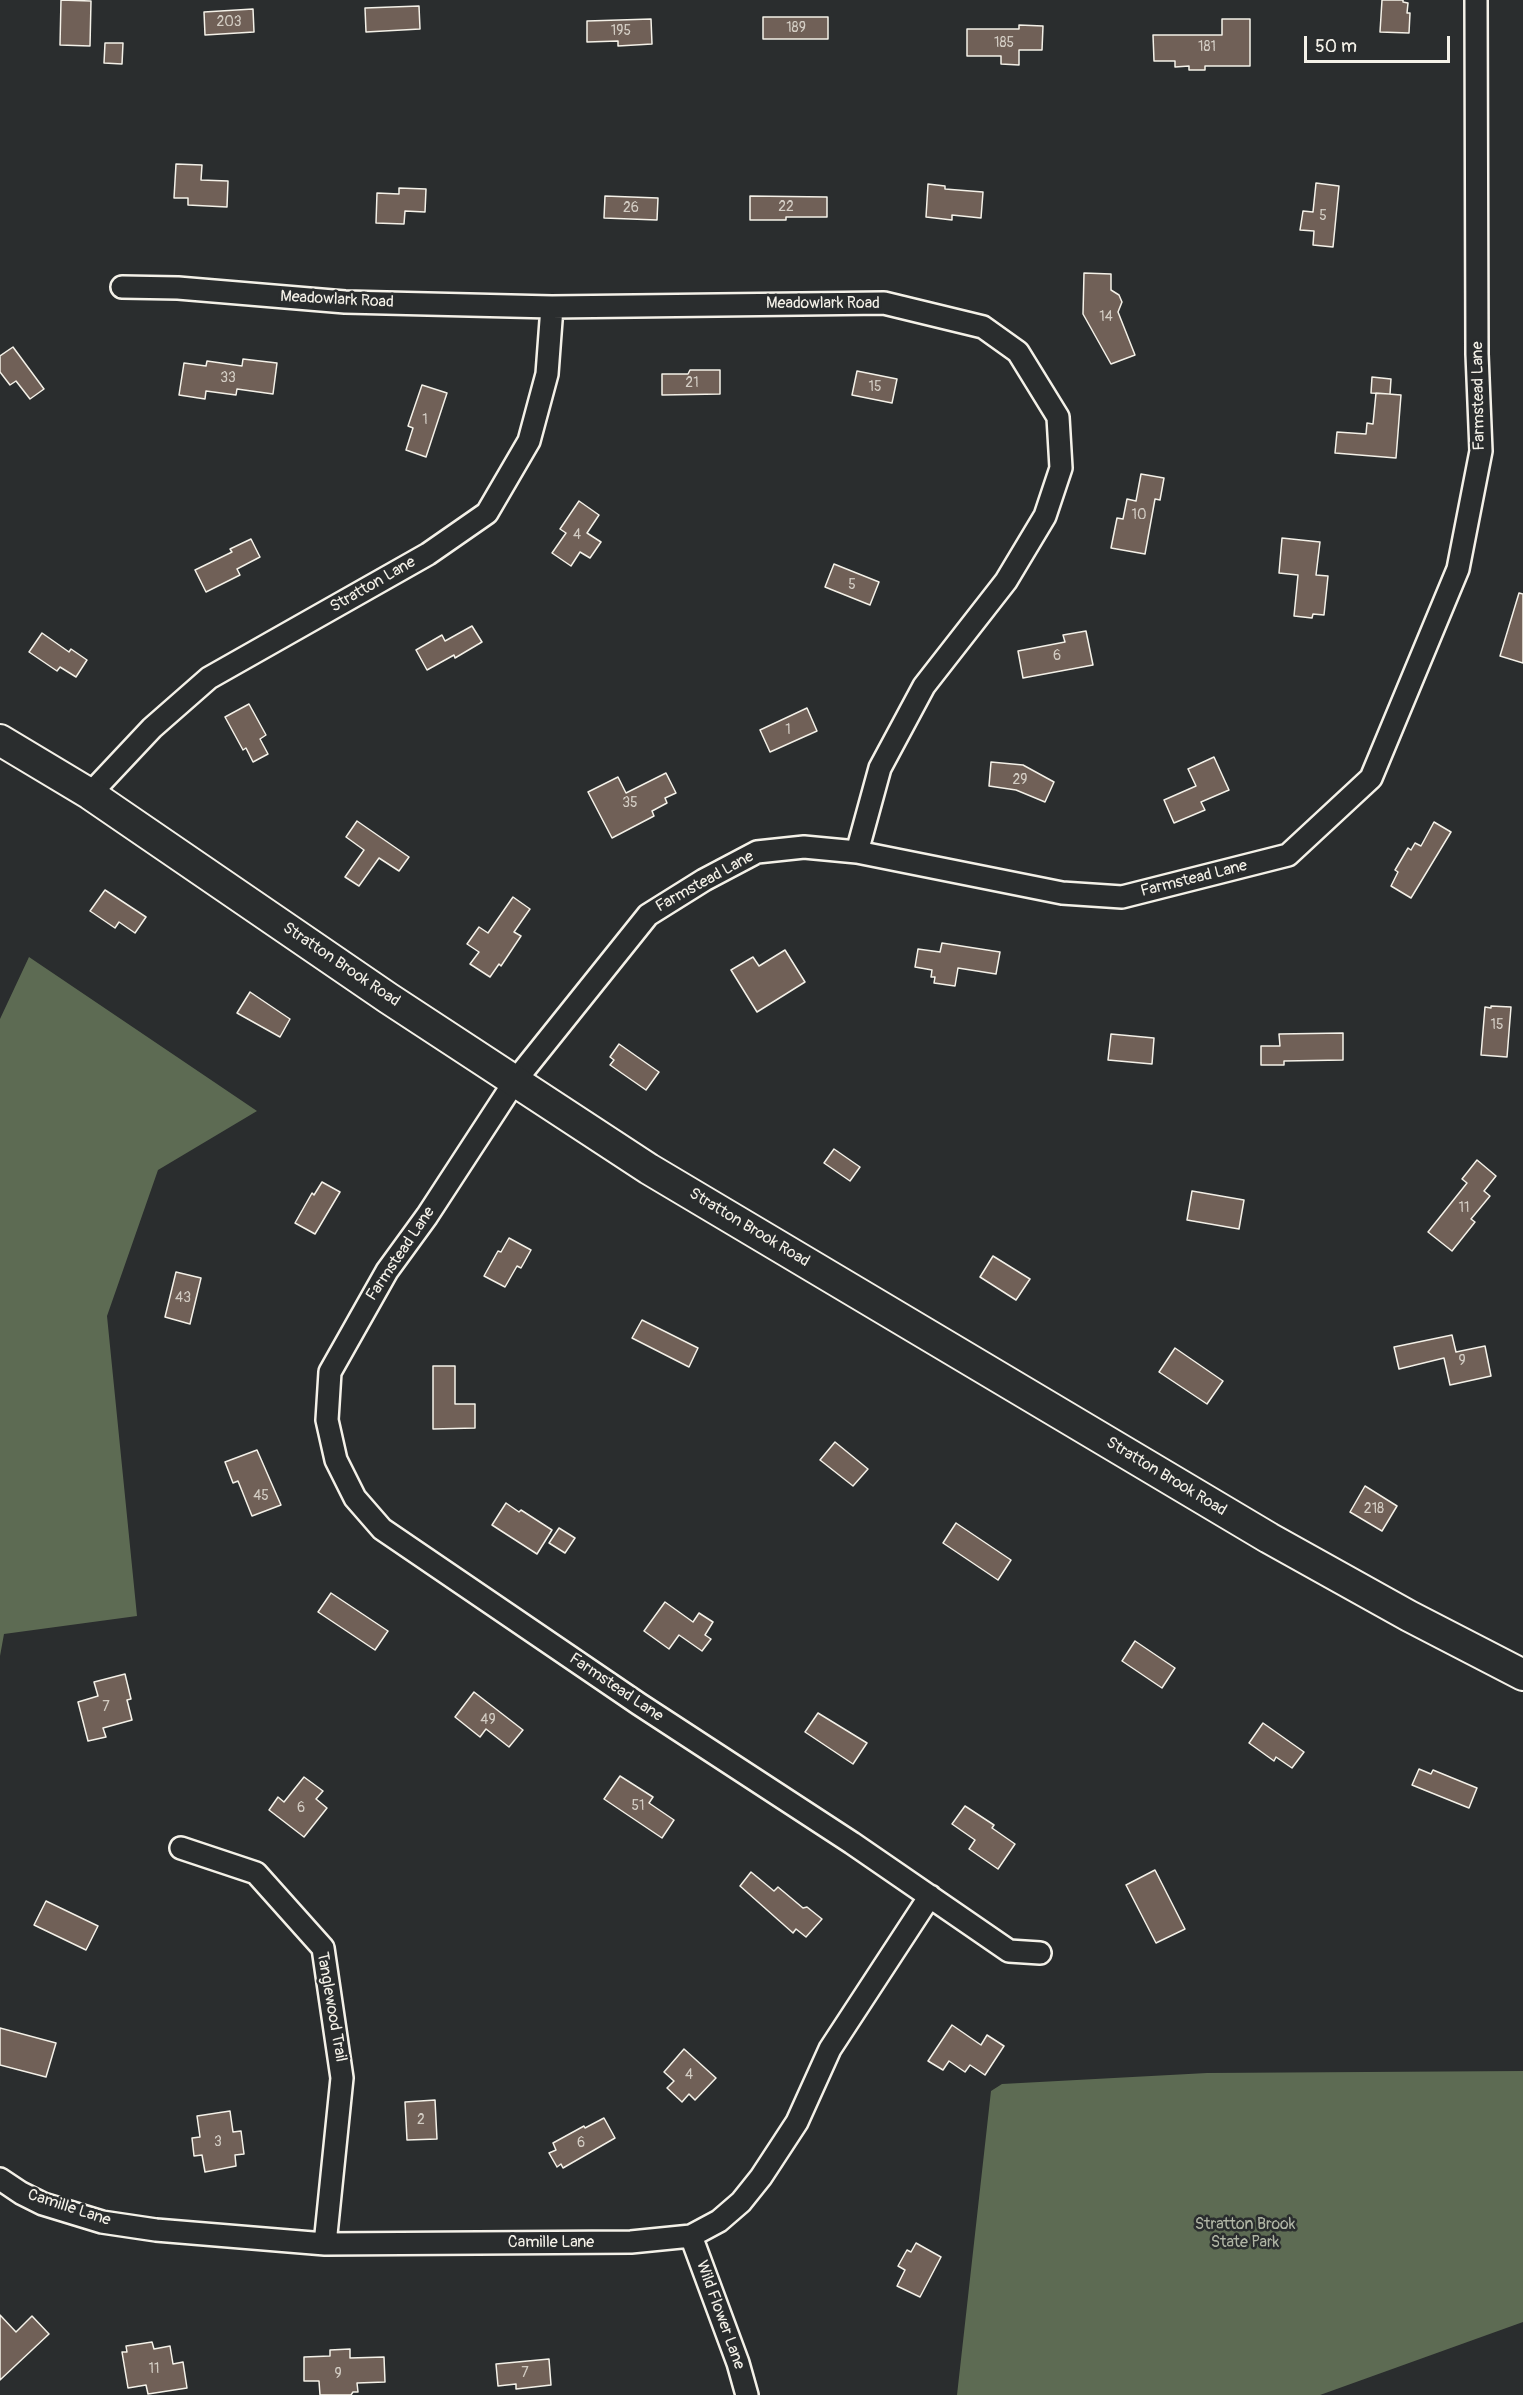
<!DOCTYPE html>
<html>
<head>
<meta charset="utf-8">
<style>
	body { margin:0 }
	#map { position:relative; width:1523px; height:2395px; overflow:hidden; background:#2a2d2e; font-family:Pangolin,sans-serif }
	canvas { display:block }
	.scale { position:absolute; left:1304px; top:36px; width:146px; height:27px; box-sizing:border-box; border:3px solid #f4f1e8; border-top:0; padding-left:8px; font-size:18px; line-height:21px; white-space:nowrap; color:#f4f1e8; -webkit-text-stroke:4px #2a2d2e; paint-order:stroke }
</style>
</head>
<body>
<div id="map">
<canvas width="1523" height="2395"></canvas>
<div class="scale">50 m</div>
</div>
<script>
const context = document.querySelector('canvas').getContext('2d');
context.lineJoin = 'round';
function fillPath(path, color) { context.fillStyle = color; context.fill(path, 'evenodd'); }
function stroke(path, color, width, dash) { context.strokeStyle = color; context.lineWidth = width; context.lineCap = dash ? 'butt' : 'round'; context.setLineDash(dash || []); context.stroke(path); }
function write(font, color, halo, rows, align = 'center') {
  context.font = font + ' Pangolin,sans-serif'; context.lineWidth = 5; context.setLineDash([]); context.textBaseline = 'middle'; context.strokeStyle = halo; context.fillStyle = color; for (const [text, x, y, turn = 0] of rows) {
    context.save(); context.translate(x, y); context.rotate((+turn || 0) * Math.PI / 180); context.textAlign = isNaN(turn) ? turn : align; if (halo) context.strokeText(text, 0, 0); context.fillText(text, 0, 0); context.restore();
  }
}
fillPath(new Path2D(`
	M29 957 257 1111 158 1170 107 1316 137 1616 4 1634 0 1656V1019Z
	M1523 2071V2322L1320 2395H957L991 2091 1002 2084 1207 2073Z`), '#5d6b53');
const building = new Path2D(`
	M61 0 91 1 90 46 60 45Z
	M1382 0H1403V2L1408 3 1407 13H1410L1409 33 1380 32Z
	M419 6 420 29 366 32 365 8Z
	M253 9 254 32 205 35 204 12Z
	M763 17H828V39H763Z
	M651 19 652 44 618 46V41L587 42V21Z
	M1222 19H1250V66H1205V70H1189V66L1175 67V61H1154L1153 35H1222Z
	M1019 25 1043 26 1042 50H1019V65L1001 64V56H967V29H1019Z
	M105 43H123L122 64 104 63Z
	M176 164 202 165 201 180 228 181 227 207 188 205V198H174Z
	M1316 183 1339 186 1333 247 1313 245 1314 231 1300 230 1303 211 1313 212Z
	M928 184 945 186V189L983 192 981 218 952 215V220L926 217Z
	M399 188 426 189 425 212 405 211 404 224 376 223 377 193 399 194Z
	M605 196 658 198 657 220 604 218Z
	M750 196 827 197V217H786V220H750Z
	M1084 273 1111 274V290L1119 295 1122 302 1118 312 1135 355 1111 364 1083 314Z
	M13 347 44 389 30 399 16 381 10 385 0 372V356Z
	M243 359 277 363 273 394 237 389 236 395 206 391 205 399 179 395 184 363 206 366 207 361 242 366Z
	M690 370H720V394L662 395V374H688Z
	M857 371 897 379 892 403 852 395Z
	M1372 377 1391 379 1390 394 1371 393Z
	M422 385 447 393 426 457 406 450 413 428 408 426Z
	M1376 393 1401 395 1396 458 1335 453 1337 432 1366 434 1367 423 1373 424Z
	M1141 474 1164 478 1160 500 1155 499 1145 554 1111 548 1117 518 1123 519 1127 499 1136 501Z
	M579 501 599 515 587 533 601 542 590 558 580 552 571 566 552 553 566 533 560 529Z
	M1282 538 1320 542 1316 575 1328 576 1324 615 1313 614 1312 618 1294 616 1298 575 1279 573Z
	M251 539 260 557 237 569 240 575 206 592 195 570 232 552 230 549Z
	M834 564 879 582 870 605 825 587Z
	M1519 593 1523 594V663L1500 656Z
	M472 626 482 642 455 658 454 655 427 670 416 650 442 635 445 641Z
	M1086 631 1093 665 1023 678 1018 651 1065 642 1063 635Z
	M42 633 69 652 71 649 87 660 76 677 60 667 57 671 29 652Z
	M249 704 266 735 260 739 268 754 253 762 246 748 243 750 225 717Z
	M807 708 817 731 770 752 760 730Z
	M1214 757 1229 790 1201 802 1205 810 1174 823 1164 800 1196 786 1188 769Z
	M991 762 1023 765 1054 782 1045 802 1016 790 989 786Z
	M666 773 676 793 665 798 667 803 652 811 654 816 612 838 588 792 618 777 626 793Z
	M357 821 409 857 399 871 379 858 359 886 345 877 364 850 346 837Z
	M1434 822 1451 832 1411 898 1391 886 1398 872 1395 870 1408 848 1411 850 1415 843 1421 846Z
	M105 890 146 917 135 933 119 922 115 928 90 911Z
	M513 897 530 909 514 932 521 936 501 966 499 964 490 977 470 964 479 952 467 944 479 927 488 933Z
	M942 943 1000 952 996 974 958 968 955 986 934 983 935 977H931L932 970 915 967 918 949 940 952Z
	M785 950 805 982 757 1012 731 970 753 957 759 966Z
	M250 992 290 1019 280 1037 237 1013Z
	M1491 1006 1511 1007 1507 1057 1481 1055 1485 1007 1491 1008Z
	M1343 1033V1060L1284 1061V1065H1261V1046H1280L1279 1034Z
	M1111 1034 1154 1038 1152 1064 1108 1060Z
	M619 1044 659 1072 646 1090 610 1065 614 1060 610 1057Z
	M834 1149 860 1167 850 1181 824 1163Z
	M1477 1160 1496 1176 1484 1191 1490 1196 1471 1219 1475 1222 1452 1251 1428 1232 1467 1183 1462 1179Z
	M322 1182 340 1192 315 1234 295 1223 312 1193 314 1195Z
	M1192 1191 1244 1200 1239 1229 1187 1220Z
	M509 1238 531 1250 521 1268 517 1266 505 1287 484 1276 498 1251 501 1252Z
	M993 1256 1030 1279 1016 1300 980 1277Z
	M176 1272 201 1278 190 1324 165 1317Z
	M642 1320 698 1348 689 1367 632 1338Z
	M1452 1335 1456 1352 1485 1346 1491 1376 1450 1385 1444 1358 1399 1369 1394 1347Z
	M1175 1348 1223 1381 1207 1404 1159 1372Z
	M433 1366H455V1404H475V1428L433 1429Z
	M835 1442 868 1469 853 1486 820 1460Z
	M257 1450 281 1505 252 1516 238 1481 233 1483 225 1462Z
	M1365 1486 1397 1506 1382 1531 1350 1512Z
	M506 1503 519 1512 521 1510 552 1530 537 1554 492 1525Z
	M956 1523 1011 1560 998 1580 943 1543Z
	M559 1528 575 1538 565 1553 549 1543Z
	M331 1593 388 1631 375 1650 318 1612Z
	M665 1602 693 1622 699 1613 713 1622 705 1635 711 1639 702 1651 679 1635 669 1649 644 1631Z
	M1135 1641 1175 1668 1162 1688 1122 1661Z
	M125 1674 131 1699 127 1700 132 1720 103 1728 106 1737 88 1741 78 1702 98 1696 94 1682Z
	M474 1692 523 1730 509 1747 486 1729 480 1737 455 1717Z
	M818 1713 867 1743 853 1764 805 1732Z
	M1263 1723 1304 1752 1292 1768 1276 1757 1274 1761 1249 1743Z
	M1419 1769 1431 1774 1433 1770 1477 1788 1469 1808 1412 1785Z
	M620 1776 653 1797 649 1803 674 1820 662 1838 604 1799Z
	M304 1777 323 1791 316 1799 327 1808 304 1837 269 1810 278 1797 284 1802Z
	M965 1806 994 1825 992 1828 1015 1844 998 1869 969 1849 975 1840 952 1824Z
	M1155 1870 1185 1929 1156 1943 1126 1885Z
	M751 1872 774 1891 778 1887 803 1908 807 1907 822 1919 806 1937 796 1929 793 1933 740 1886Z
	M46 1901 98 1926 86 1950 34 1925Z
	M952 2025 981 2045 987 2035 1004 2046 985 2075 970 2065 965 2072 949 2061 943 2070 928 2061Z
	M0 2028 56 2043 46 2077 0 2065Z
	M684 2049 716 2078 695 2100 689 2094 682 2102 667 2088 674 2081 664 2072Z
	M435 2100 437 2139 407 2140 405 2102Z
	M230 2111 233 2132 241 2131 244 2154 235 2155 236 2166 205 2172 202 2155 194 2156 192 2138 200 2137 197 2116Z
	M604 2118 615 2138 563 2168 561 2164 557 2167 549 2153 556 2150 553 2143 584 2126 585 2128Z
	M916 2243 941 2257 920 2297 897 2286 905 2270 898 2266 907 2250 911 2252Z
	M0 2315 16 2332 32 2316 49 2334 0 2380Z
	M152 2342 154 2349 170 2346 173 2364 183 2362 187 2388 148 2394 146 2385 128 2388 122 2352H127L126 2346Z
	M350 2349V2358L384 2357 385 2382 357 2383 358 2392H353L351 2395H320L319 2381H304V2357L330 2356V2350Z
	M549 2359 551 2385 516 2389V2384L498 2386 496 2364Z`);
fillPath(building, '#706057');
stroke(building, '#f4f1e8', 1.5);
const street = new Path2D(`
	M122 287 178 288 345 302 552 307 884 303 983 327 1018 352 1058 417 1061 468 1045 516 1006 581 924 686 880 768 857 852
	M90 794 152 728 209 678 428 554 487 513 529 441 547 374 552 307
	M181 1848 256 1873 323 1948 342 2078 325 2244
	M1040 1953 1009 1951 852 1843 639 1704 382 1529 355 1498 336 1460 327 1420 330 1372 387 1271 427 1216 515 1081 648 915 704 880 757 852 804 847 857 852 1062 893 1122 897 1288 855 1371 778 1458 569 1481 451 1477 354 1476 0
	M0 2179 21 2193 43 2204 102 2222 156 2230 325 2244 631 2242 691 2236 719 2221 741 2202 761 2177 797 2122 830 2049 930 1896
	M691 2236 738 2363 747 2395`);
const secondary = new Path2D(`
	M0 740 90 794 388 998 649 1169 1269 1538 1409 1616 1523 1675`);
stroke(street, '#f4f1e8', 26);
stroke(secondary, '#f4f1e8', 34);
stroke(street, '#2a2d2e', 21);
stroke(secondary, '#2a2d2e', 30);
write('14px', '#d3cdc4', null, [
	["203",229,22],
	["189",796,28],
	["195",621,31],
	["185",1004,43],
	["181",1207,47],
	["22",786,207],
	["26",631,208],
	["5",1323,216],
	["14",1106,317],
	["33",228,378],
	["21",692,383],
	["15",875,387],
	["1",425,420],
	["10",1139,515],
	["4",577,535],
	["5",852,585],
	["6",1057,656],
	["1",788,730],
	["29",1020,780],
	["35",630,803],
	["15",1497,1025],
	["11",1464,1208],
	["43",183,1298],
	["9",1462,1361],
	["45",261,1496],
	["218",1374,1509],
	["7",106,1707],
	["49",488,1720],
	["51",638,1806],
	["6",301,1808],
	["4",689,2075],
	["2",421,2120],
	["3",218,2142],
	["6",581,2143],
	["11",154,2369],
	["7",525,2373],
	["9",338,2374]
]);
write('16px', '#f4f1e8', '#2a2d2e', [
	["Meadowlark Road",337,300,3],
	["Meadowlark Road",823,304],
	["Farmstead Lane",1479,396,-91],
	["Stratton Lane",373,585,-30],
	["Farmstead Lane",1194,879,-14],
	["Farmstead Lane",705,882,-29],
	["Stratton Brook Road",341,965,34],
	["Stratton Brook Road",749,1228,31],
	["Farmstead Lane",401,1254,-56],
	["Stratton Brook Road",1166,1477,31],
	["Farmstead Lane",616,1688,34],
	["Tanglewood Trail",331,2007,80],
	["Camille Lane",69,2208,18],
	["Camille Lane",551,2243],
	["Wild Flower Lane",720,2315,70]
]);
write('16px', '#b0b5a5', '#2a2d2e', [
	["Stratton Brook",1245,2225],
	["State Park",1245,2243]
]);
</script>
</body>
</html>
